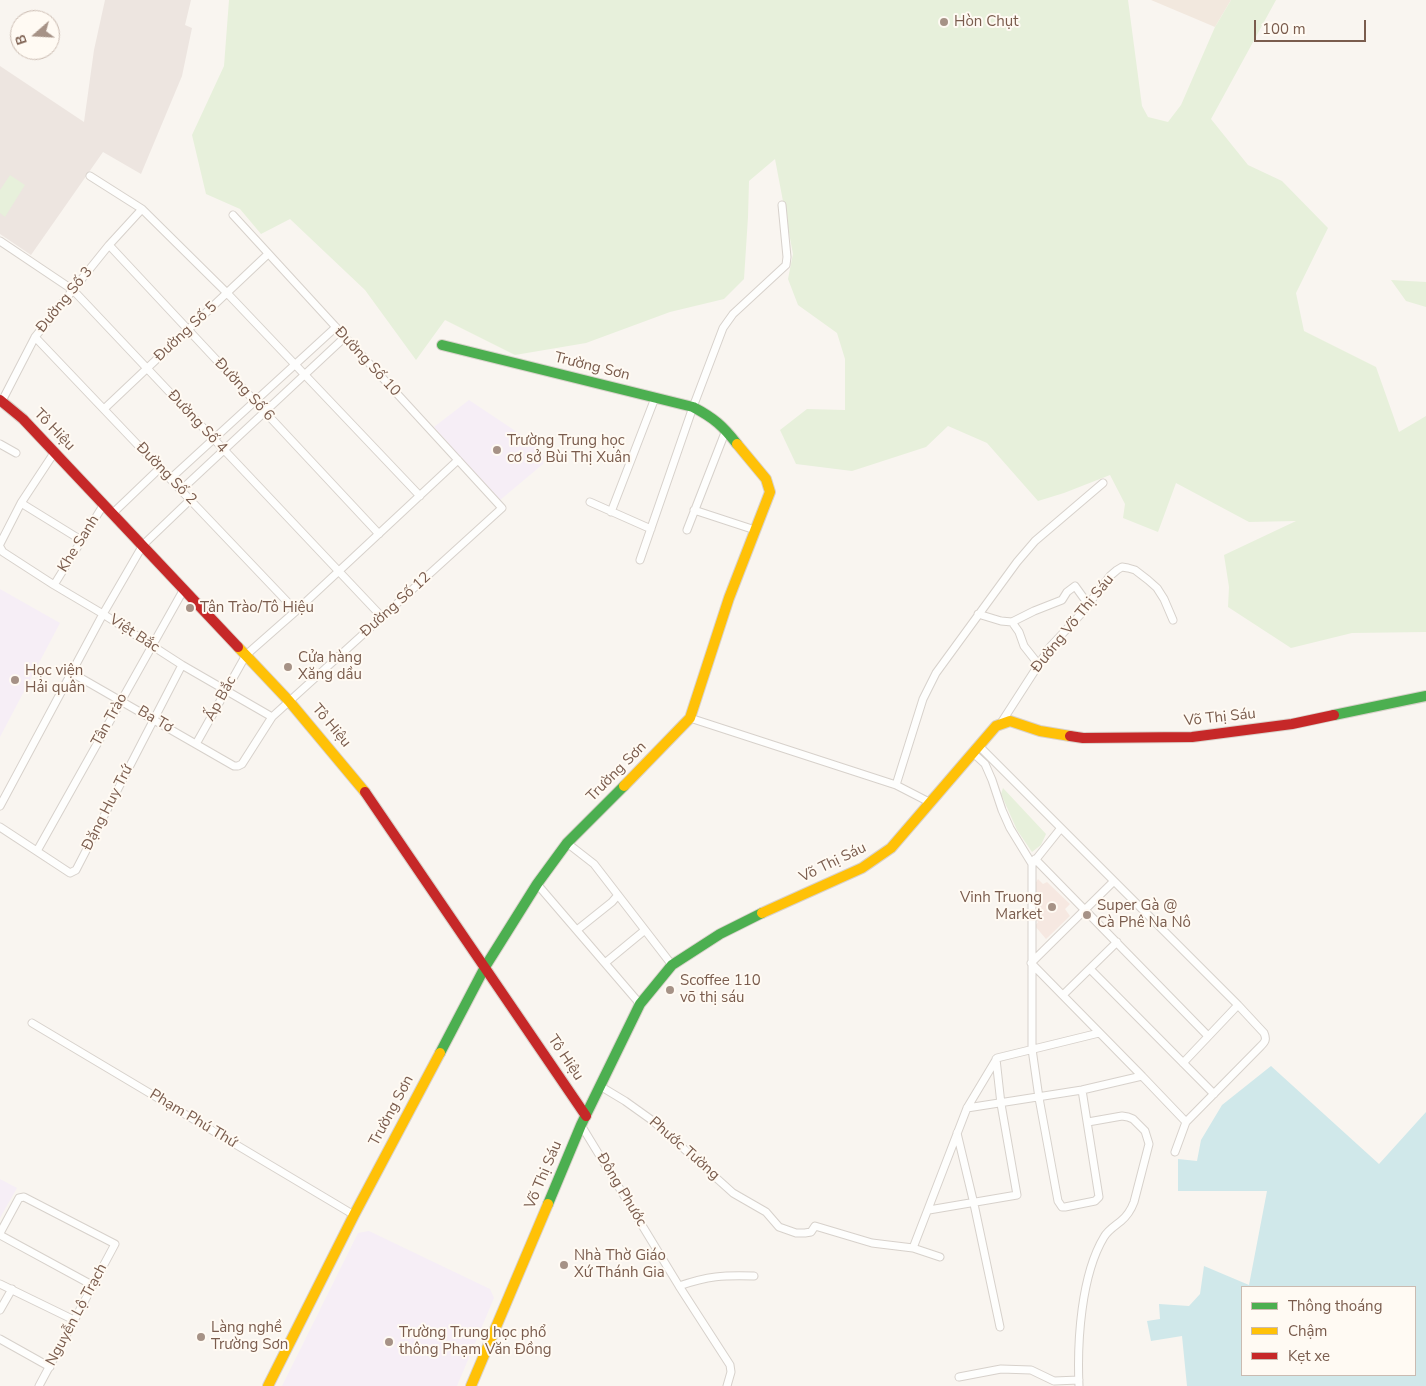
<!DOCTYPE html>
<html>
<head>
<meta charset="utf-8">
<style>
	body { margin:0 }
	#map { position:relative; width:1426px; height:1386px; overflow:hidden; background:#f9f5f0; font-family:"Nunito Sans",sans-serif }
	canvas { display:block }
	.legend { position:absolute; left:1241px; top:1286px; width:175px; height:90px; box-sizing:border-box; background:#fffaf3; border:1px solid #cabbb1; margin:0; padding:6px 9px; list-style:none; font-size:15px; color:#7a5c4d }
	.legend li { display:flex; align-items:center; gap:10px; height:25px }
	.legend b { width:25px; border:1px solid #cabbb1 }
	.north { position:absolute; left:10px; top:10px; width:50px; height:50px; box-sizing:border-box; background:#fffaf3; border:1px solid #cabbb1; border-radius:50%; rotate:251deg; font-size:14px; font-weight:700; line-height:20px; text-align:center; color:#7a5c4d }
	.north::after { content:''; display:block; margin:auto; width:18px; height:22px; background:#a69286; clip-path:polygon(50% 0,100% 100%,50% 72%,0 100%) }
	.scale { position:absolute; left:1254px; top:20px; width:112px; height:22px; box-sizing:border-box; border:2px solid #7a5c4d; border-top:0; padding-left:6px; font-size:15px; line-height:18px; white-space:nowrap; color:#7a5c4d; -webkit-text-stroke:4px #fffaf3; paint-order:stroke }
</style>
</head>
<body>
<div id="map">
<canvas width="1426" height="1386"></canvas>
<ul class="legend">
<li><b style="height:6px;background:#4caf50"></b>Thông thoáng</li>
<li><b style="height:6px;background:#ffc107"></b>Chậm</li>
<li><b style="height:6px;background:#c62828"></b>Kẹt xe</li>
</ul>
<div class="north">B</div>
<div class="scale">100 m</div>
</div>
<script>
const context = document.querySelector('canvas').getContext('2d');
context.lineJoin = 'round';
function fillPath(path, color) { context.fillStyle = color; context.fill(path, 'evenodd'); }
function stroke(path, color, width, dash) { context.strokeStyle = color; context.lineWidth = width; context.lineCap = dash ? 'butt' : 'round'; context.setLineDash(dash || []); context.stroke(path); }
function write(font, color, halo, rows, align = 'center') {
  context.font = font + ' "Nunito Sans",sans-serif'; context.lineWidth = 4; context.setLineDash([]); context.textBaseline = 'middle'; context.strokeStyle = halo; context.fillStyle = color; for (const [text, x, y, turn = 0] of rows) {
    context.save(); context.translate(x, y); context.rotate((+turn || 0) * Math.PI / 180); context.textAlign = isNaN(turn) ? turn : align; if (halo) context.strokeText(text, 0, 0); context.fillText(text, 0, 0); context.restore();
  }
}
fillPath(new Path2D(`
	M1151 0H1231L1215 27Z`), '#f2e8de');
fillPath(new Path2D(`
	M1038 879 1043 884 1047 882 1070 904 1065 909 1070 916 1046 939 1035 926 1038 922 1035 919V884Z`), '#f6e8e1');
fillPath(new Path2D(`
	M105 0H191L185 25 192 28 182 76 141 174 103 152 31 255 0 234V66L84 122 94 50Z`), '#ede5e0');
fillPath(new Path2D(`
	M469 400 535 444 544 456 543 464 499 501 434 427Z
	M0 589 60 623 0 737Z
	M0 1179 17 1188 0 1218Z
	M369 1231 490 1289 494 1298 457 1386H282L358 1233Z`), '#f6eef6');
fillPath(new Path2D(`
	M229 0H1128L1142 106 1148 117 1168 122 1181 105 1215 27 1231 0H1276L1211 119 1248 165 1282 181 1328 228 1296 293 1304 331 1376 367 1399 432 1426 416V632L1352 633 1291 648 1228 607 1229 587 1224 555 1296 521 1249 522 1176 483 1158 532 1123 518 1125 504 1110 475 1064 493 1038 501 987 443 948 426 926 447 852 471 796 464 780 430 807 409 845 410V359L837 333 798 305 788 279 793 254 775 159 749 181 748 217 744 279 724 299 670 312 586 343 515 355 445 320 416 360 365 290 290 219 261 234 240 209 206 194 192 135 224 66Z
	M10 175 25 185 5 217 0 213V190Z
	M1391 280 1426 282V307L1406 301Z
	M1003 788 1046 834 1041 845 1032 852 1017 830 1001 794Z`), '#e7f0db');
fillPath(new Path2D(`
	M1271 1066 1379 1164 1426 1112V1386H1187L1182 1336 1151 1341 1147 1321 1160 1319 1159 1304 1189 1306 1200 1294 1204 1266 1249 1285 1267 1191H1178V1159L1197 1161 1201 1140 1222 1105ZM1242 1287H1415V1375H1242Z`), '#d0e8ea');
const street = new Path2D(`
	M90 176 142 209 227 293 420 496
	M0 241 73 290 382 617
	M109 245 379 534
	M35 337 296 611
	M2 401 35 337 109 245 142 209
	M104 409 268 254
	M0 444 16 453
	M170 479 336 327
	M181 490 345 337
	M590 502 651 529
	M21 503 81 540
	M694 510 755 530
	M611 512 655 398
	M113 513 160 468
	M687 530 726 430
	M0 544 21 503 54 453
	M0 547 3 552 54 585 103 614 182 665 272 717
	M640 560 693 407 723 328 733 314 786 265 787 257 782 205
	M54 585 104 504
	M978 614 1001 621 1012 622 1034 611 1062 600 1067 592 1075 586 1088 604
	M1012 622 1019 632 1024 646 1039 665
	M72 673 234 766H238L242 764 272 717 502 508 233 215
	M690 718 896 785 923 699 936 673 1017 562 1035 541 1103 483
	M1001 723 1050 647 1080 615 1110 576 1117 570 1122 567 1128 568 1135 570 1148 580 1157 588 1164 599 1173 620
	M196 744 246 655 296 611 458 460
	M972 752 985 764 992 780 1002 810 1010 828 1032 864V1049L1039 1098 1058 1201 1062 1207H1065L1095 1201 1099 1197 1082 1090
	M896 785 931 803
	M0 806 103 614 143 545 190 500
	M0 827 70 873 76 870 182 665
	M567 843 594 864 672 965
	M37 851 184 589
	M1035 859 1208 1036
	M1033 863 1061 828
	M1114 881 1031 963 1142 1076
	M537 884 640 1004
	M577 930 612 902 618 895
	M605 963 645 930
	M1090 969 1214 1094
	M1063 995 1117 942
	M32 1023 354 1215
	M1183 1063 1238 1005
	M600 1086 625 1101 653 1121 733 1193 766 1212 779 1227 796 1233H805L811 1232 815 1226 872 1243 913 1248 940 1257
	M967 1108 1082 1090 1142 1076 1186 1122 1260 1047C1265 1042 1267 1040 1264 1033L1238 1005 978 745
	M581 1125 679 1286 730 1365 731 1372 727 1386
	M957 1133 974 1204 1000 1327
	M1175 1152 1186 1122
	M929 1210 1017 1195 1001 1104 996 1059
	M0 1233 19 1198 24 1197 115 1244 39 1386
	M0 1235 92 1285
	M913 1248 967 1108 997 1058 1099 1033
	M0 1284 74 1320
	M679 1286C708 1276 723 1275 754 1276
	M0 1310 12 1289
	M0 1339 50 1367
	M959 1377 1001 1369 1031 1370 1054 1381 1079 1380
	M1079 1386C1077 1342 1081 1275 1104 1237 1108 1230 1115 1226 1121 1221 1127 1216 1131 1210 1134 1202L1149 1144 1145 1131 1133 1119 1128 1117 1122 1116 1088 1122`);
const fast = new Path2D(`
	M442 345 693 407C714 418 723 426 737 444
	M1334 715 1426 696
	M440 1053 485 967 537 884 567 843 624 786
	M548 1204 581 1125 640 1004 672 965 720 934 762 913`);
const slow = new Path2D(`
	M238 647 289 701 365 792
	M624 786 690 718 729 598 770 492 766 479 737 444
	M762 913 862 868 891 848 996 726 1010 721 1040 731 1070 736
	M268 1386 354 1215 440 1053
	M471 1386 548 1204`);
const jam = new Path2D(`
	M0 400 23 419 238 647
	M1070 736 1083 738 1192 737 1292 724 1334 715
	M365 792 586 1116`);
stroke(street, '#d7d1cb', 9);
stroke(fast, '#d9d2cb', 12);
stroke(slow, '#d9d2cb', 12);
stroke(jam, '#d9d2cb', 12);
stroke(street, '#fefefd', 7);
stroke(fast, '#4caf50', 10);
stroke(slow, '#ffc107', 10);
stroke(jam, '#c62828', 10);
for (const [x, y, r, color] of [
	[944,22,5,"#a69286"],
	[497,450,5,"#a69286"],
	[190,608,5,"#a69286"],
	[288,667,5,"#a69286"],
	[15,680,5,"#a69286"],
	[1052,907,5,"#a69286"],
	[1087,915,5,"#a69286"],
	[670,990,5,"#a69286"],
	[564,1265,5,"#a69286"],
	[201,1337,5,"#a69286"],
	[389,1342,5,"#a69286"]
]) { const dot = new Path2D(); dot.arc(x, y, r, 0, 2 * Math.PI); context.fillStyle = color; context.fill(dot); stroke(dot, '#fffaf3', 2); }
write('15px', '#7a5c4d', '#fffaf3', [
	["Hòn Chụt",954,22],
	["Trường Trung học",507,441],
	["cơ sở Bùi Thị Xuân",507,458],
	["Tân Trào/Tô Hiệu",200,608],
	["Cửa hàng",298,658],
	["Xăng dầu",298,675],
	["Học viện",25,671],
	["Hải quân",25,688],
	["Vinh Truong",1042,898,"right"],
	["Market",1042,915,"right"],
	["Super Gà @",1097,906],
	["Cà Phê Na Nô",1097,923],
	["Scoffee 110",680,981],
	["võ thị sáu",680,998],
	["Nhà Thờ Giáo",574,1256],
	["Xứ Thánh Gia",574,1273],
	["Làng nghề",211,1328],
	["Trường Sơn",211,1345],
	["Trường Trung học phổ",399,1333],
	["thông Phạm Văn Đồng",399,1350]
], 'left');
write('15px', '#7a5c4d', '#fffaf3', [
	["Đường Số 3",65,300,-51],
	["Đường Số 5",186,332,-43],
	["Đường Số 10",367,362,47],
	["Trường Sơn",592,367,14],
	["Đường Số 6",244,390,47],
	["Đường Số 4",197,422,47],
	["Tô Hiệu",54,430,46],
	["Đường Số 2",166,474,46],
	["Khe Sanh",79,544,-58],
	["Đường Số 12",396,605,-42],
	["Đường Võ Thị Sáu",1073,624,-51],
	["Việt Bắc",134,634,33],
	["Ấp Bắc",221,699,-61],
	["Võ Thị Sáu",1220,718,-6],
	["Tân Trào",110,720,-61],
	["Ba Tơ",155,720,30],
	["Tô Hiệu",331,726,50],
	["Trường Sơn",617,772,-45],
	["Đặng Huy Trứ",108,808,-63],
	["Võ Thị Sáu",833,863,-26],
	["Tô Hiệu",565,1058,56],
	["Trường Sơn",392,1111,-62],
	["Phạm Phú Thứ",193,1119,31],
	["Phước Tường",684,1149,41],
	["Võ Thị Sáu",544,1175,-67],
	["Đông Phước",621,1190,59],
	["Nguyễn Lộ Trạch",77,1315,-62]
]);
</script>
</body>
</html>
